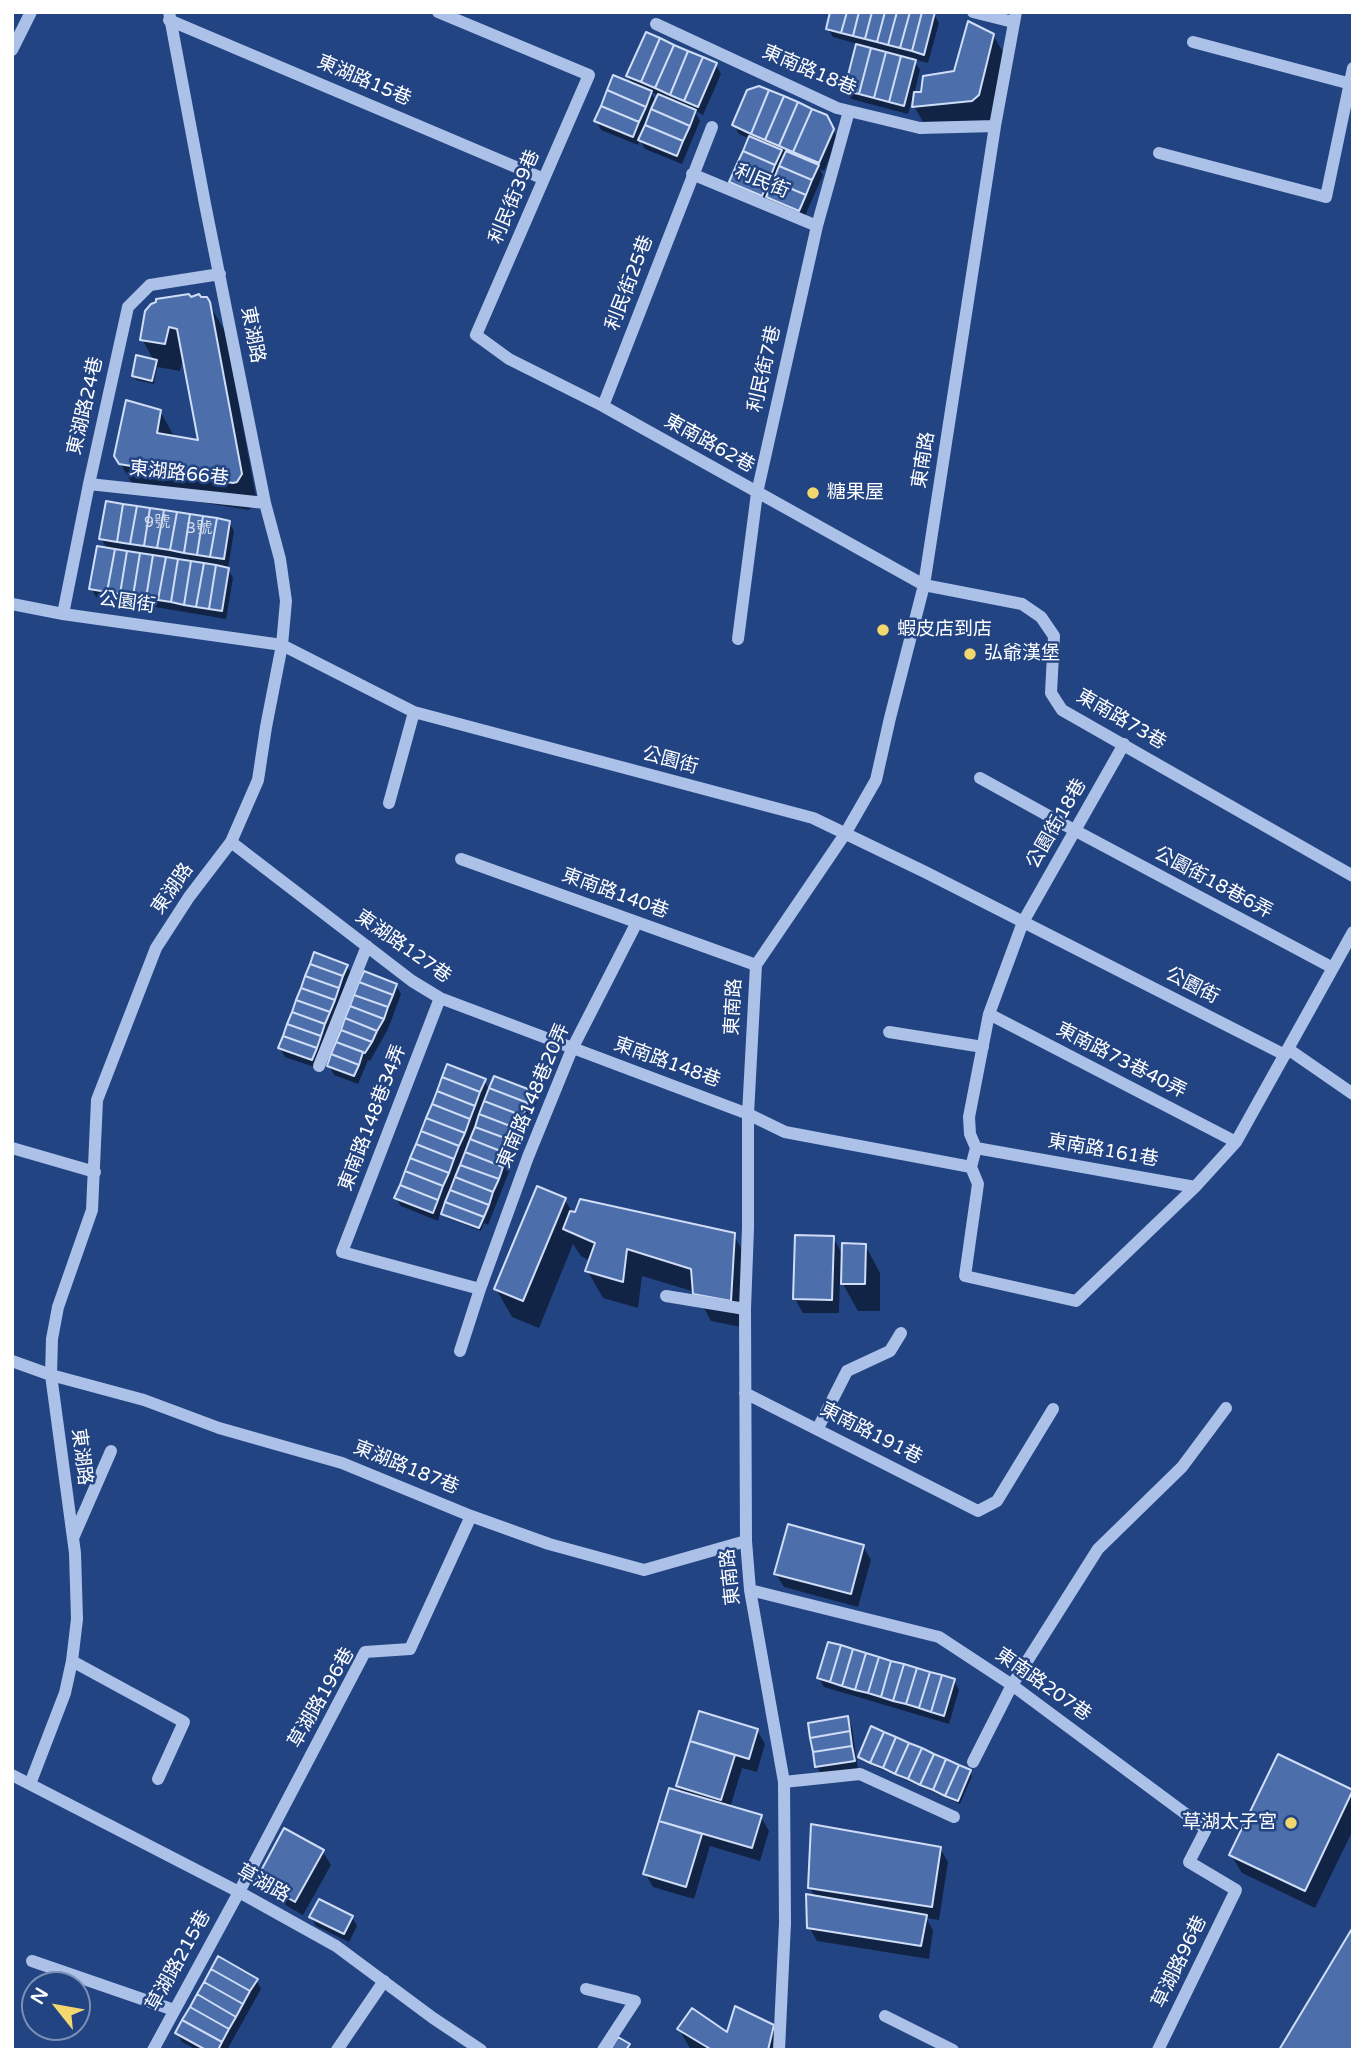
<!DOCTYPE html>
<html>
<head>
<meta charset="utf-8">
<style>
	body { margin:0 }
	#map { position:relative; width:1365px; height:2062px; overflow:hidden; background:#234483; font-family:"Varela Round",sans-serif }
	canvas { display:block }
	.frame { position:absolute; inset:0; border:14px solid #fff; pointer-events:none }
	.north { position:absolute; left:21px; top:1971px; width:70px; height:70px; box-sizing:border-box; background:#234483; border:2px solid #7b8fb5; border-radius:50%; rotate:301deg; font-size:19px; font-weight:700; line-height:28px; text-align:center; color:#fff }
	.north::after { content:''; display:block; margin:auto; width:24px; height:32px; background:#f2d86f; clip-path:polygon(50% 0,100% 100%,50% 72%,0 100%) }
</style>
</head>
<body>
<div id="map">
<canvas width="1365" height="2062"></canvas>
<div class="frame"></div>
<div class="north">N</div>
</div>
<script>
const context = document.querySelector('canvas').getContext('2d');
context.lineJoin = 'round';
function fillPath(path, color) { context.fillStyle = color; context.fill(path, 'evenodd'); }
function stroke(path, color, width, dash) { context.strokeStyle = color; context.lineWidth = width; context.lineCap = dash ? 'butt' : 'round'; context.setLineDash(dash || []); context.stroke(path); }
function write(font, color, halo, rows, align = 'center') {
  context.font = font + ' "Varela Round","Noto Sans TC",sans-serif'; context.lineWidth = 5; context.setLineDash([]); context.textBaseline = 'middle'; context.strokeStyle = halo; context.fillStyle = color; for (const [text, x, y, turn = 0] of rows) {
    context.save(); context.translate(x, y); context.rotate((+turn || 0) * Math.PI / 180); context.textAlign = isNaN(turn) ? turn : align; if (halo) context.strokeText(text, 0, 0); context.fillText(text, 0, 0); context.restore();
  }
}
fillPath(new Path2D(`
	M934 14 939 23 928 63 913 59 920 70 914 94 923 93 955 72 993 35 1009 62 994 123 930 134 914 106 915 96H913L908 114 851 99 846 90 858 44 833 37 828 29Z
	M716 65 721 74 703 115 695 111 700 121 682 164 645 149 640 140 638 145 601 130 596 121 634 86 628 76ZM651 92 659 96 656 102Z
	M826 117 838 139 824 171 820 169 823 175 804 218 773 205 769 198 767 203 737 190 731 181 750 139 739 134 734 125Z
	M190 299H206L225 331 257 502 249 510 137 492 116 456 160 411 175 438 200 443 184 355 180 371 157 367 154 384 136 380 134 376 154 361 142 339Z
	M229 522 234 531 228 569 233 578 226 619 96 597 91 588 107 549 101 538Z
	M347 966 352 975 317 1068 285 1057 280 1048Z
	M396 985 401 994 388 1029 370 1061 368 1060 358 1084 334 1075 329 1066Z
	M484 1081 490 1091 532 1092 537 1101 488 1225 484 1223 481 1231 445 1217 441 1211 438 1221 401 1206 396 1198Z
	M565 1200 573 1213 733 1234 749 1262 746 1328 711 1321 695 1292 642 1276 638 1308 603 1298 587 1270 590 1261 581 1256 573 1244 539 1328 512 1317 496 1289Z
	M833 1237 843 1256 865 1245 880 1273V1311H858L840 1279 839 1313H803L795 1299Z
	M863 1546 871 1560 858 1607 784 1587 776 1574Z
	M819 1678 954 1681 959 1690 949 1724 824 1687Z
	M700 1713 757 1730 765 1744 757 1772 742 1768 730 1808 761 1817 769 1831 760 1861 710 1846 694 1899 653 1887 645 1873 671 1790 682 1793 678 1786Z
	M847 1718 852 1727 858 1769 822 1776 817 1767 810 1724Z
	M872 1729 970 1772 972 1776 960 1804 862 1761 860 1757Z
	M1352 1792 1353 1830 1315 1908 1242 1873 1231 1855Z
	M940 1848 948 1862 939 1920 926 1918 933 1930 929 1959 817 1941 809 1927 816 1898 810 1888Z
	M323 1852 331 1865 303 1915 266 1894 258 1880Z
	M311 1917H352L357 1926 349 1942 316 1926Z
	M256 1980 261 1989 227 2050H197L182 2042 177 2033Z
	M773 2026 786 2050H691L679 2029 728 2035Z`), '#0007');
const building = new Path2D(`
	M830 12H847L841 33 826 29Z
	M847 12H859L853 36 841 33Z
	M859 12H872L865 39 853 36Z
	M872 12H885L877 42 865 39Z
	M885 12H897L888 45 877 42Z
	M897 12H910L900 48 888 45Z
	M910 12H922L912 51 900 48Z
	M922 12H935L924 55 912 51Z
	M968 21 994 34 979 95 972 101 912 107 914 92H921L923 76 954 71Z
	M646 32 660 38 641 82 626 76Z
	M660 38 674 45 655 88 641 82Z
	M856 44 871 48 859 94 844 91Z
	M674 45 688 51 670 95 655 88Z
	M871 48 886 52 874 98 859 94Z
	M688 51 703 57 684 101 670 95Z
	M886 52 901 56 889 102 874 98Z
	M901 56 916 60 904 106 889 102Z
	M703 57 717 63 698 107 684 101Z
	M613 75 652 91 646 107 607 90Z
	M759 86 769 90 751 134 732 125 747 90Z
	M607 90 646 107 639 122 601 106Z
	M769 90 784 96 765 140 751 134Z
	M658 94 696 110 690 126 651 109Z
	M784 96 798 102 779 146 765 140Z
	M798 102 812 109 793 152 779 146Z
	M601 106 639 122 633 137 594 121Z
	M651 109 690 126 683 141 645 125Z
	M812 109 827 115 834 129 819 163 793 152Z
	M645 125 683 141 677 156 638 140Z
	M749 136 782 150 775 165 743 151Z
	M743 151 775 165 769 180 736 166Z
	M786 151 819 165 812 180 779 166Z
	M736 166 769 180 762 196 729 182Z
	M779 166 812 180 806 195 773 181Z
	M773 181 806 195 799 211 766 197Z
	M189 294 191 297 199 294 201 297H207L210 302 242 474 237 482 233 483 119 464 114 456 126 400 161 410 157 433 198 440 177 329 169 327 165 344 140 340 145 311 151 304 156 302V299Z
	M136 355 157 360 152 381 132 376Z
	M106 501 123 504 117 542 99 539Z
	M123 504 137 506 130 544 117 542Z
	M137 506 150 508 144 546 130 544Z
	M150 508 164 510 157 548 144 546Z
	M164 510 177 512 170 550 157 548Z
	M177 512 190 514 184 553 170 550Z
	M190 514 203 516 197 555 184 553Z
	M203 516 217 518 210 557 197 555Z
	M217 518 230 521 224 559 210 557Z
	M97 546 115 549 107 592 89 589Z
	M115 549 127 551 120 594 107 592Z
	M127 551 140 553 133 596 120 594Z
	M140 553 153 555 146 598 133 596Z
	M153 555 166 557 158 600 146 598Z
	M166 557 178 559 171 602 158 600Z
	M178 559 191 561 184 605 171 602Z
	M191 561 204 563 196 607 184 605Z
	M204 563 216 565 209 609 196 607Z
	M216 565 229 568 222 611 209 609Z
	M314 952 348 965 343 976 310 964Z
	M310 964 343 976 339 988 305 976Z
	M364 971 397 984 393 995 359 982Z
	M305 976 339 988 335 1000 301 988Z
	M359 982 393 995 388 1007 354 995Z
	M301 988 335 1000 330 1012 296 1000Z
	M354 995 388 1007 384 1019 350 1006Z
	M296 1000 330 1012 325 1024 292 1012Z
	M350 1006 384 1019 377 1031 345 1018Z
	M292 1012 325 1024 321 1036 287 1024Z
	M345 1018 377 1031 372 1042 341 1030Z
	M287 1024 321 1036 317 1048 283 1036Z
	M341 1030 372 1042 365 1053 336 1042Z
	M283 1036 317 1048 312 1060 278 1048Z
	M336 1042 363 1052 359 1065 331 1054Z
	M331 1054 359 1065 354 1076 327 1066Z
	M447 1064 486 1079 480 1092 442 1077Z
	M494 1076 533 1091 528 1103 489 1088Z
	M442 1077 480 1092 475 1106 437 1091Z
	M489 1088 528 1103 523 1116 484 1101Z
	M437 1091 475 1106 470 1119 432 1104Z
	M484 1101 523 1116 518 1129 479 1114Z
	M432 1104 470 1119 465 1133 426 1118Z
	M479 1114 518 1129 513 1141 475 1127Z
	M426 1118 465 1133 459 1146 421 1131Z
	M475 1127 513 1141 508 1154 470 1139Z
	M421 1131 459 1146 454 1159 416 1144Z
	M470 1139 508 1154 503 1167 465 1152Z
	M416 1144 454 1159 449 1173 410 1158Z
	M465 1152 503 1167 499 1179 460 1165Z
	M410 1158 449 1173 443 1186 405 1171Z
	M460 1165 499 1179 493 1192 455 1177Z
	M405 1171 443 1186 438 1200 400 1185Z
	M455 1177 493 1192 489 1205 450 1190Z
	M400 1185 438 1200 433 1213 394 1198Z
	M537 1186 566 1198 523 1301 494 1289Z
	M450 1190 489 1205 484 1217 445 1202Z
	M580 1199 735 1233 731 1301 693 1294 691 1269 627 1249 623 1282 585 1271 595 1243 563 1229 570 1211 575 1212Z
	M445 1202 484 1217 479 1228 441 1214Z
	M795 1235 834 1236 832 1300 793 1299Z
	M842 1243 866 1244 865 1284H841Z
	M788 1524 864 1545 851 1594 774 1574Z
	M828 1642 841 1645 830 1682 817 1678Z
	M841 1645 853 1649 842 1686 830 1682Z
	M853 1649 866 1653 855 1690 842 1686Z
	M866 1653 879 1657 868 1693 855 1690Z
	M879 1657 891 1661 881 1697 868 1693Z
	M891 1661 904 1664 893 1701 881 1697Z
	M904 1664 917 1668 906 1704 893 1701Z
	M917 1668 930 1672 919 1708 906 1704Z
	M930 1672 942 1675 931 1712 919 1708Z
	M942 1675 955 1679 944 1716 931 1712Z
	M699 1711 758 1729 749 1759 690 1741Z
	M848 1716 850 1731 810 1738 808 1723Z
	M871 1726 884 1732 870 1763 858 1757Z
	M850 1731 852 1746 813 1752 810 1738Z
	M884 1732 896 1737 883 1768 870 1763Z
	M896 1737 909 1743 895 1774 883 1768Z
	M690 1741 735 1755 721 1800 676 1786Z
	M909 1743 922 1748 908 1779 895 1774Z
	M852 1746 855 1761 815 1767 813 1752Z
	M922 1748 934 1754 920 1785 908 1779Z
	M934 1754 946 1759 933 1790 920 1785Z
	M1278 1754 1353 1790 1305 1891 1229 1855Z
	M946 1759 959 1765 945 1796 933 1790Z
	M959 1765 971 1770 958 1801 945 1796Z
	M669 1788 762 1815 752 1848 659 1821Z
	M659 1821 702 1834 686 1887 643 1874Z
	M811 1824 941 1847 932 1907 808 1888Z
	M284 1828 324 1850 295 1902 256 1880Z
	M806 1894 927 1915 921 1946 807 1928Z
	M319 1899 353 1916 344 1934 309 1917Z
	M1353 1927V2050H1279Z
	M218 1956 258 1979 250 1991 211 1969Z
	M211 1969 250 1991 243 2004 204 1982Z
	M204 1982 243 2004 236 2017 197 1994Z
	M197 1994 236 2017 229 2029 190 2007Z
	M735 2006 774 2025 768 2050H712L677 2029 692 2008 727 2032Z
	M190 2007 229 2029 222 2042 182 2020Z
	M182 2020 222 2042 218 2050H206L175 2033Z
	M618 2037 630 2044 626 2050H610Z`);
fillPath(building, '#4c6eab');
stroke(building, '#cfddf6', 2);
stroke(new Path2D(`
	M438 12 589 75 476 335 509 359 603 406 924 585 1022 604 1041 617 1054 636 1051 693 1062 710 1353 876
	M973 12 1013 22
	M169 20 544 179
	M656 24 837 108 920 128 995 126
	M1193 42 1351 84
	M12 50 31 12
	M1159 153 1326 197 1353 68
	M692 174 817 226
	M603 406 712 127
	M89 484 265 503
	M12 604 63 614 282 645 414 712 813 818 925 872 1285 1055
	M63 614 89 484 128 307 150 285 220 274
	M738 639 757 493 817 226 849 111
	M980 778 1076 831 1333 968
	M389 803 414 712
	M231 842 412 981 440 998 748 1114 785 1132 971 1167 976 1148 1195 1187
	M461 859 756 965
	M440 998 342 1252 480 1289 528 1157 572 1049 637 922
	M989 1014 1236 1142
	M889 1032 983 1047
	M1288 1049 1353 1094
	M319 1066 367 946
	M12 1148 95 1172
	M976 1148 970 1134 969 1117 989 1014 1023 922 1124 744
	M971 1167 978 1184 965 1276 1076 1301 1195 1187 1236 1142 1353 932
	M666 1296 745 1309
	M460 1351 480 1289
	M12 1361 51 1375 144 1400 219 1428 342 1463 471 1516 549 1544 644 1570 746 1541
	M745 1393 978 1511 997 1501 1053 1409
	M818 1428 847 1371 890 1351 901 1333
	M73 1538 111 1451
	M750 1590 939 1637 1012 1685 1206 1829 1189 1862 1236 1890 1158 2050
	M72 1661 184 1722 158 1779
	M973 1762 1012 1685 1098 1549 1182 1467 1226 1408
	M12 1775 239 1892 336 1946 433 2018 481 2050
	M784 1782 860 1774 954 1817
	M30 1784 65 1693 72 1661 77 1619 75 1553 51 1375 52 1339 58 1307 92 1210 97 1100 156 948 189 897 231 842 258 780 266 727 282 645 286 601 280 559 265 503 205 204 169 12
	M32 1961 174 2010
	M586 1989 635 2001 603 2050
	M885 2016 953 2050
	M153 2050 239 1892 365 1652 410 1649 471 1516
	M337 2050 384 1981
	M779 2050 785 1923 784 1782 750 1590 746 1541 745 1309 748 1228V1114L756 965 845 834 876 780 890 718 924 585 995 126 1016 12`), '#abc1e8', 12);
for (const [x, y, r, color] of [
	[813,493,7,"#f2d86f"],
	[883,630,7,"#f2d86f"],
	[970,654,7,"#f2d86f"],
	[1291,1823,7,"#f2d86f"]
]) { const dot = new Path2D(); dot.arc(x, y, r, 0, 2 * Math.PI); context.fillStyle = color; context.fill(dot); stroke(dot, '#234483', 2.5); }
write('16px', '#d2dbea', null, [
	["9號",157,523],
	["3號",199,529]
]);
write('19px', '#fff', '#234483', [
	["東南路18巷",809,71,23],
	["東湖路15巷",364,81,23],
	["利民街",762,182,23],
	["利民街39巷",515,197,-67],
	["利民街25巷",630,283,-69],
	["東湖路",252,335,79],
	["利民街7巷",765,369,-77],
	["東湖路24巷",86,406,-77],
	["東南路62巷",709,444,29],
	["東南路",924,460,-81],
	["東湖路66巷",179,474,6],
	["公園街",127,603,8],
	["東南路73巷",1121,720,30],
	["公園街",670,761,15],
	["公園街18巷",1057,824,-60],
	["公園街18巷6弄",1213,883,28],
	["東湖路",173,889,-55],
	["東南路140巷",615,894,20],
	["東湖路127巷",403,947,35],
	["公園街",1192,986,27],
	["東南路",734,1007,-87],
	["東南路73巷40弄",1121,1061,27],
	["東南路148巷",667,1063,20],
	["東南路148巷20弄",534,1096,-67],
	["東南路148巷34弄",373,1118,-69],
	["東南路161巷",1103,1151,10],
	["東南路191巷",871,1434,27],
	["東湖路",81,1457,83],
	["東湖路187巷",406,1468,22],
	["東南路",731,1577,-96],
	["東南路207巷",1043,1685,35],
	["草湖路196巷",322,1698,-60],
	["草湖路",263,1884,29],
	["草湖路215巷",179,1961,-61],
	["草湖路96巷",1180,1962,-64]
]);
write('19px', '#fff', '#234483', [
	["糖果屋",827,493],
	["蝦皮店到店",897,630],
	["弘爺漢堡",984,654],
	["草湖太子宮",1277,1823,"right"]
], 'left');
</script>
</body>
</html>
